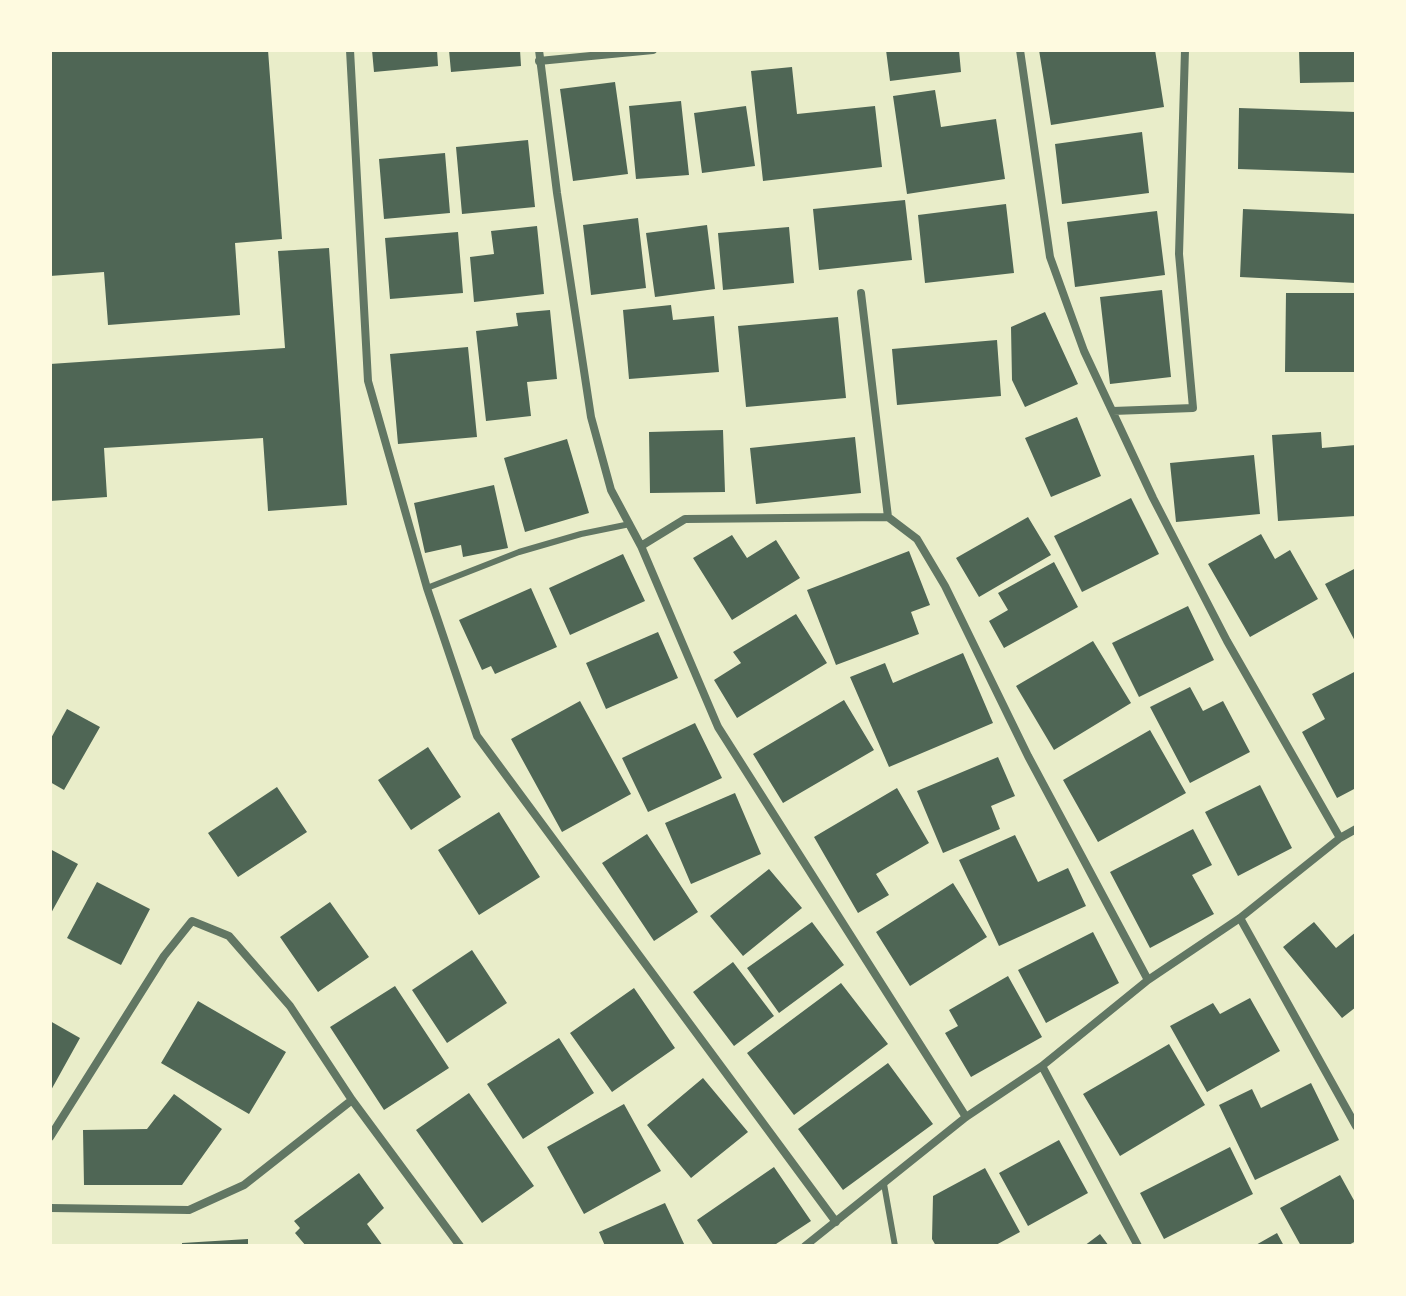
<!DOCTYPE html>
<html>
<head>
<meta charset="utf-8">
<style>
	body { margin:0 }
	#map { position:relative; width:1406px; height:1296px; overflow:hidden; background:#e9edc9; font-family:Mulish,sans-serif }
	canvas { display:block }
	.frame { position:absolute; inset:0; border:52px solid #fefae0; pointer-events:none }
</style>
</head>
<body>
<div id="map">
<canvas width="1406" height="1296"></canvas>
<div class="frame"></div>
</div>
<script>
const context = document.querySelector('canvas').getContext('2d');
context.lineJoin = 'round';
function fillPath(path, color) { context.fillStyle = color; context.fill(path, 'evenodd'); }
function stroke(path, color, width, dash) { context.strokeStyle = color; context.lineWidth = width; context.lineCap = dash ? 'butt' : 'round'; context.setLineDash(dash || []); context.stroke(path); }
fillPath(new Path2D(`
	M50 50H268L282 239 235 243 240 315 108 325 104 272 50 276Z
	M372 50H437L438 66 374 72Z
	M449 50H520L521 66 451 72Z
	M886 50H959L961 72 890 81Z
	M1039 50H1155L1164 107 1051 125Z
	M1299 50H1356V82L1300 83Z
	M792 67 797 114 875 106 882 167 763 181 751 71Z
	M615 82 628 174 573 181 560 89Z
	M935 90 941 127 996 119 1005 179 907 194 893 96Z
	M681 101 689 175 636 179 629 106Z
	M746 106 755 166 702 173 694 113Z
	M1239 108 1356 112V173L1238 169Z
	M1142 132 1149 193 1062 204 1055 144Z
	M528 140 535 207 462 214 456 147Z
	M445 153 450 213 384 219 379 159Z
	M905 200 912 260 819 270 813 209Z
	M1006 204 1014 273 925 283 918 215Z
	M1243 209 1356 214V283L1240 277Z
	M1157 211 1165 275 1075 287 1067 222Z
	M638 218 646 288 591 295 583 225Z
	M707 225 715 289 655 297 646 233Z
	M537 226 544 294 474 302 470 257 494 254 491 231Z
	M789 227 794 283 723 290 718 233Z
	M458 232 463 293 390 299 385 238Z
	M329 248 347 505 268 511 263 438 104 448 107 497 50 501V364L285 348 278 251Z
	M1162 290 1171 377 1110 384 1100 297Z
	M1286 293H1356V372H1285Z
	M671 305 673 320 714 316 719 372 629 379 623 310Z
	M550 310 557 379 527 382 531 416 486 421 476 331 518 326 516 313Z
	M1045 312 1078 384 1025 407 1012 380 1011 327Z
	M838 317 846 398 746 407 738 326Z
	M997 340 1001 396 897 405 892 349Z
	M468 347 477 437 398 444 390 354Z
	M1077 417 1101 476 1051 497 1025 438Z
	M723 430 725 492 650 493 649 432Z
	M1321 432 1322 448 1356 445V516L1278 521 1272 435Z
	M855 437 861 493 756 504 750 448Z
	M567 439 589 513 525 532 504 458Z
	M1254 455 1260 514 1176 522 1170 463Z
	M494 485 508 548 463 557 461 545 425 553 414 503Z
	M1131 498 1159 554 1082 592 1054 536Z
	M1028 517 1051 555 979 597 956 558Z
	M1261 534 1275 559 1290 550 1318 599 1250 637 1208 564Z
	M732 535 747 558 776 540 800 578 732 620 693 558Z
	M909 551 930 605 911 612 919 634 836 665 807 590Z
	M623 554 645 601 570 635 549 588Z
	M1054 562 1078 607 1004 648 989 621 1008 610 998 593Z
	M1356 568V643L1325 584Z
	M531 588 557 647 495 674 491 666 482 670 459 620Z
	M1188 606 1214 660 1139 697 1112 643Z
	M796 614 827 663 737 718 714 680 741 663 733 652Z
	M658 632 678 678 606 709 586 663Z
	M1093 641 1131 703 1054 750 1016 686Z
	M963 653 993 723 889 767 850 677 885 663 893 683Z
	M1356 671V788L1337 798 1302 732 1325 719 1312 694Z
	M1190 687 1203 711 1223 701 1250 752 1190 783 1150 707Z
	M844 700 874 750 783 803 753 754Z
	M580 701 631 794 562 832 511 739Z
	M67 709 100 727 64 790 50 782V740Z
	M695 723 722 778 648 812 622 758Z
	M1150 730 1186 793 1098 842 1063 780Z
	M428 747 461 797 411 830 378 780Z
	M998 757 1015 796 991 806 1000 829 943 853 917 791Z
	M1260 785 1292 848 1238 876 1205 812Z
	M277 787 307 832 238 877 208 833Z
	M897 788 929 843 876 874 889 895 858 913 814 837Z
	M735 793 761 854 691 884 665 823Z
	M499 812 540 877 479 915 438 850Z
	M1193 829 1212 865 1192 875 1214 914 1150 948 1110 872Z
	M647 834 698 912 654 941 602 863Z
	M1015 835 1038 882 1068 868 1086 906 999 946 959 860Z
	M50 849 78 864 50 915Z
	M769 869 802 908 743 956 710 916Z
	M97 882 150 909 121 965 67 938Z
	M953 883 987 937 910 986 876 932Z
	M330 902 369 957 318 992 280 937Z
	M812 922 844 965 779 1013 747 968Z
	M1314 922 1336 948 1356 932V1007L1342 1018 1283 947Z
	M1093 932 1119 983 1046 1023 1018 970Z
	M472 950 507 1003 447 1043 412 990Z
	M733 962 774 1016 734 1046 693 992Z
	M1008 976 1042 1037 971 1077 945 1033 958 1026 949 1010Z
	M841 983 888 1044 794 1115 747 1053Z
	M395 986 449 1068 384 1110 330 1027Z
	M634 988 675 1048 612 1092 570 1033Z
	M1250 998 1280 1051 1207 1092 1170 1026 1213 1003 1220 1014Z
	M198 1001 286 1052 249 1114 161 1063Z
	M50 1021 80 1038 50 1092Z
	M559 1038 594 1093 523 1139 487 1084Z
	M1169 1044 1205 1105 1120 1156 1083 1094Z
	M888 1063 933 1124 843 1190 798 1129Z
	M703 1078 748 1132 691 1178 647 1125Z
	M1311 1083 1339 1140 1255 1180 1219 1105 1252 1089 1261 1108Z
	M469 1093 534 1186 482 1223 416 1130Z
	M174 1094 222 1129 182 1185H84L83 1130 147 1129Z
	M624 1104 661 1171 584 1214 547 1147Z
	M1059 1140 1088 1193 1028 1226 999 1173Z
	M1230 1147 1253 1194 1164 1239 1140 1193Z
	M774 1167 811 1221 773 1246H714L697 1220Z
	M985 1168 1020 1232 994 1246H936L932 1239 933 1196Z
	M359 1173 384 1208 367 1224 383 1246H306L295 1233 300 1228 294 1221Z
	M1340 1175 1356 1204V1241L1347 1246H1301L1280 1208Z
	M665 1203 685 1246H605L599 1232Z
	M1277 1233 1284 1246H1254Z
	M1100 1234 1109 1246H1084Z
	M248 1239V1246H182V1243Z`), '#4f6655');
stroke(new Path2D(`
	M427 588 519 552 581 534 630 524
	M884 1184 895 1246`), '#617663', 6);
stroke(new Path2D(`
	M350 50 368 381 427 588 477 736 836 1222
	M539 50 557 193 591 417 611 490 641 546 718 727 966 1117
	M539 61 653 50
	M861 293 888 517
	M1113 411 1193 408 1179 254 1185 50
	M641 546 685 519 888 517 917 539 945 586 1028 756 1148 980
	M1340 838 1356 829
	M1240 918 1356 1126
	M1042 1066 1138 1246
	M50 1137 164 956 192 921 229 936 290 1006 352 1100 460 1246
	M50 1208 189 1210 244 1185 352 1100
	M805 1246 966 1117 1042 1066 1148 980 1240 918 1340 838 1227 641 1153 498 1084 351 1050 257 1020 50`), '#617663', 8);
</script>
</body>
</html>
